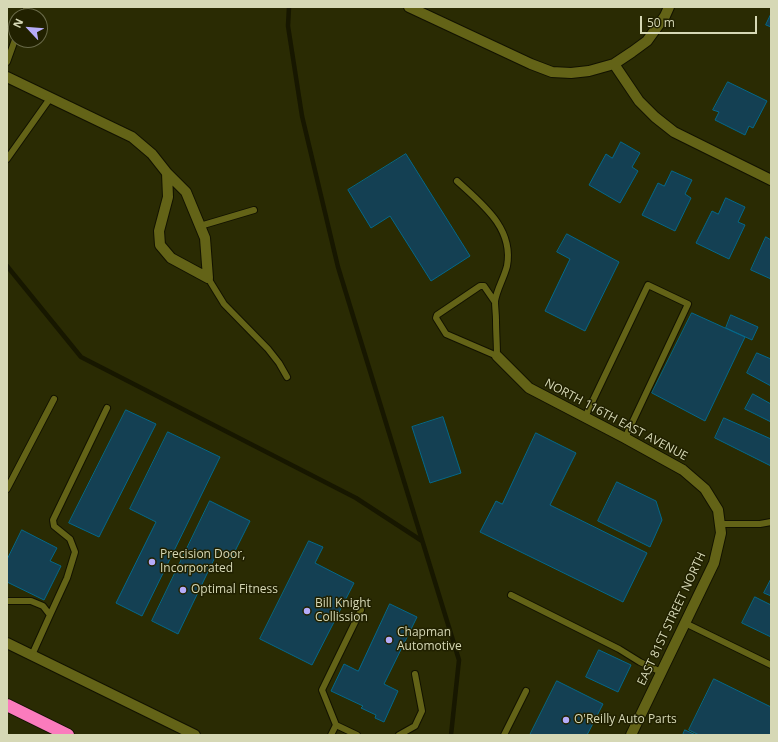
<!DOCTYPE html>
<html>
<head>
<meta charset="utf-8">
<style>
	body { margin:0 }
	#map { position:relative; width:778px; height:742px; overflow:hidden; background:#2a2b03; font-family:"Open Sans",sans-serif }
	canvas { display:block }
	.frame { position:absolute; inset:0; border:8px solid #d6d8b5; pointer-events:none }
	.north { position:absolute; left:8px; top:8px; width:40px; height:40px; box-sizing:border-box; background:#212100; border:1px solid #696a48; border-radius:50%; rotate:296deg; font-size:11px; font-weight:700; line-height:16px; text-align:center; color:#d6d8b5 }
	.north::after { content:''; display:block; margin:auto; width:14px; height:18px; background:#b6acf8; clip-path:polygon(50% 0,100% 100%,50% 72%,0 100%) }
	.scale { position:absolute; left:640px; top:16px; width:117px; height:18px; box-sizing:border-box; border:2px solid #d6d8b5; border-top:0; padding-left:5px; font-size:12px; line-height:14px; white-space:nowrap; color:#d6d8b5; -webkit-text-stroke:3px #212100; paint-order:stroke }
</style>
</head>
<body>
<div id="map">
<canvas width="778" height="742"></canvas>
<div class="frame"></div>
<div class="north">N</div>
<div class="scale">50 m</div>
</div>
<script>
const context = document.querySelector('canvas').getContext('2d');
context.lineJoin = 'round';
function stroke(path, color, width, dash) { context.strokeStyle = color; context.lineWidth = width; context.lineCap = dash ? 'butt' : 'round'; context.setLineDash(dash || []); context.stroke(path); }
function fillPath(path, color) { context.fillStyle = color; context.fill(path, 'evenodd'); }
function write(font, color, halo, rows, align = 'center') {
  context.font = font + ' "Open Sans",sans-serif'; context.lineWidth = 3; context.setLineDash([]); context.textBaseline = 'middle'; context.strokeStyle = halo; context.fillStyle = color; for (const [text, x, y, turn = 0] of rows) {
    context.save(); context.translate(x, y); context.rotate((+turn || 0) * Math.PI / 180); context.textAlign = isNaN(turn) ? turn : align; if (halo) context.strokeText(text, 0, 0); context.fillText(text, 0, 0); context.restore();
  }
}
stroke(new Path2D(`
	M289 7 288 26 302 116 338 267 459 660 451 735
	M7 266 81 357 356 498 422 541`), '#171700', 4.5);
const building = new Path2D(`
	M771 14V27L766 25Z
	M728 82 767 101 753 128 749 126 745 135 715 120 719 112 713 110Z
	M621 142 640 153 632 167 638 171 620 203 589 185 606 154 612 158Z
	M406 154 470 256 431 281 390 216 371 228 348 190Z
	M672 171 692 180 685 194 691 198 675 231 642 215 658 183 664 186Z
	M726 198 745 207 738 222 745 225 729 259 696 243 712 211 718 214Z
	M567 234 619 262 585 331 545 311 570 259 557 252Z
	M766 237 771 240V279L751 270Z
	M692 313 745 337 705 421 652 393Z
	M731 315 758 327 752 340 726 328Z
	M757 353 771 359V386L747 373Z
	M753 394 771 404V422L745 409Z
	M126 410 156 424 99 537 69 523Z
	M443 417 461 473 430 483 412 427Z
	M724 418 771 439V466L715 438Z
	M168 432 220 457 142 616 116 603 156 522 130 509Z
	M536 433 576 453 550 505 647 553 623 602 480 532 496 501 502 504Z
	M617 482 656 501 662 520 650 547 598 521Z
	M210 501 250 521 231 559 218 551 178 634 152 621Z
	M22 530 57 548 50 561 61 566 44 600 7 582V560Z
	M309 541 323 547 315 563 354 583 312 665 260 639Z
	M771 579V596L764 593Z
	M755 597 771 605V637L742 623Z
	M390 604 417 617 384 684 398 691 384 722 375 718 376 715 361 708 363 706 331 691 344 664 358 671Z
	M599 650 631 665 618 692 586 677Z
	M714 679 771 707V735H699L689 730Z
	M557 681 603 704 587 735H530Z
	M685 730 696 735H683Z`);
fillPath(building, '#144053');
stroke(building, '#04688a', 1);
const service = new Path2D(`
	M23 16 27 7
	M7 62 16 37
	M7 159 51 97
	M457 181C482 204 514 228 507 266 504 278 497 289 495 301 495 307 496 314 496 320 496 332 497 344 497 356L446 334 436 318 437 315 480 286H484L495 302
	M200 226 254 210
	M208 278 224 304 268 349 279 363 287 377
	M585 417 648 285 688 304 625 438
	M7 489 54 399
	M720 524H760L771 522
	M511 595 619 649 640 662 661 672
	M7 601H31L43 606 50 615 32 655
	M50 615 67 578 75 552 70 539 54 526 53 520 107 408
	M685 623 771 665
	M331 735 336 725
	M357 735 336 725 322 690 361 610
	M399 735 415 726 422 711 415 674
	M504 735 526 691`);
const minor = new Path2D(`
	M409 7 531 64 552 72 571 73 589 71 614 64 632 52 647 41 665 16 669 7
	M614 64 639 101 655 117 674 132 771 180
	M7 77 132 137 152 154 167 173 186 192 205 238 208 278
	M167 173 168 197 159 231 160 245 171 258 208 278
	M497 356 529 388 625 438 683 470 705 489 718 510 721 533 714 563 631 735`);
const tertiary = new Path2D(`
	M7 643 195 735`);
const motorway = new Path2D(`
	M7 705 68 735`);
stroke(service, '#121200', 8);
stroke(minor, '#121200', 12);
stroke(tertiary, '#121200', 12);
stroke(motorway, '#121200', 14);
stroke(service, '#636317', 6);
stroke(minor, '#636317', 10);
stroke(tertiary, '#636317', 10);
stroke(motorway, '#fb7bbd', 12);
for (const [x, y, r, color] of [
	[152,562,4,"#b6acf8"],
	[183,590,4,"#b6acf8"],
	[307,611,4,"#b6acf8"],
	[389,640,4,"#b6acf8"],
	[566,720,4,"#b6acf8"]
]) { const dot = new Path2D(); dot.arc(x, y, r, 0, 2 * Math.PI); context.fillStyle = color; context.fill(dot); stroke(dot, '#212100', 1.5); }
write('12px', '#d6d8b5', '#212100', [
	["NORTH 116TH EAST AVENUE",616,420,28],
	["EAST 81ST STREET NORTH",672,619,-65]
]);
write('12px', '#d6d8b5', '#212100', [
	["Precision Door,",160,555],
	["Incorporated",160,569],
	["Optimal Fitness",191,590],
	["Bill Knight",315,604],
	["Collission",315,618],
	["Chapman",397,633],
	["Automotive",397,647],
	["O'Reilly Auto Parts",574,720]
], 'left');
</script>
</body>
</html>
